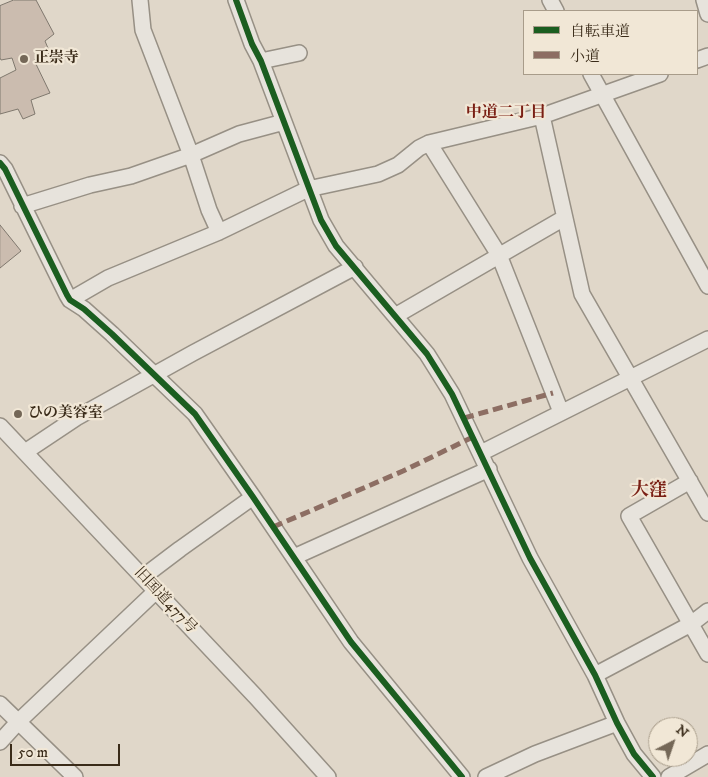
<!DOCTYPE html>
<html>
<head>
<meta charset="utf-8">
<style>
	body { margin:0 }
	#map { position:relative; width:708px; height:777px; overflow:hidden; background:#e0d7c9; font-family:"IM FELL DW Pica","Noto Serif JP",serif }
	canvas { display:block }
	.legend { position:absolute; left:523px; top:10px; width:175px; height:65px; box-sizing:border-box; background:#f1e7d6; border:1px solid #a89c8a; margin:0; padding:6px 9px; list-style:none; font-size:15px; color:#3a2b19 }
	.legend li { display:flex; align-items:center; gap:10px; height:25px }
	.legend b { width:25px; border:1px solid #a89c8a }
	.north { position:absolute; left:648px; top:717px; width:50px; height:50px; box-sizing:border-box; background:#f1e7d6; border:1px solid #a89c8a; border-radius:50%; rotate:41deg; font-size:14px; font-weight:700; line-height:20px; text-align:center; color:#3a2b19 }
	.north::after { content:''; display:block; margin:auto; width:18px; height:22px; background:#746757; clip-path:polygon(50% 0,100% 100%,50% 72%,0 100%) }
	.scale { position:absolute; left:10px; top:744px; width:110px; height:22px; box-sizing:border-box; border:2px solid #3a2b19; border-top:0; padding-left:6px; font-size:15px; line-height:18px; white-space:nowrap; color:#3a2b19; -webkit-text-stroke:4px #f1e7d6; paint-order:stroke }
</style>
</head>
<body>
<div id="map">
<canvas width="708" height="777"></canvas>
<ul class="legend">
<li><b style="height:6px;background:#1b5e20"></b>自転車道</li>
<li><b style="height:6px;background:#8d6e63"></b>小道</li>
</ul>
<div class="north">N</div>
<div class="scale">50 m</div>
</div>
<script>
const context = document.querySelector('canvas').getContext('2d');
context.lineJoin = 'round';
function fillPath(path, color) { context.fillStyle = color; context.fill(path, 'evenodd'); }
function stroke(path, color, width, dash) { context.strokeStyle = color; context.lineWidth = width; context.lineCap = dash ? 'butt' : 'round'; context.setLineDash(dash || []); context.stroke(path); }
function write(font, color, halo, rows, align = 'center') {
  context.font = font + ' "IM FELL DW Pica","Noto Serif JP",serif'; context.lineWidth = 4.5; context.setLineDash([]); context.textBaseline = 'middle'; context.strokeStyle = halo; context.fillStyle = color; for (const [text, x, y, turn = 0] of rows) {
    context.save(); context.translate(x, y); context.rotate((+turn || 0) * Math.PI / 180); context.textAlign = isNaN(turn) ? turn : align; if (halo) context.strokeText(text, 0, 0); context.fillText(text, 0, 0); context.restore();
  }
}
const building = new Path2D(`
	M14 0H36L54 34 45 41 50 53 34 60 50 93 31 100 35 114 23 119 18 109 0 114V78L16 70 12 58 1 60 0 58V6Z
	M0 225 21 251 0 268Z`);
fillPath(building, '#cbbcaf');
stroke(building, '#7f786e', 1);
const minor = new Path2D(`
	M140 0 143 30 191 155 209 210 219 232
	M236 0 252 44 261 61 321 220 336 246 427 354 452 394 530 558 595 675 617 723 634 754 653 777
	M550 0 556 11
	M704 0 708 14
	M697 60 708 56
	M261 61 299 53
	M591 74 708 286
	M542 116 582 294 708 513
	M429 143 499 255 561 412
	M0 163 5 169 67 295 70 300 84 309 112 334 195 414 253 497 351 642 462 777
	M22 206 90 185 131 176 191 155 239 134 284 122
	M70 300 108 278 219 232 308 189 378 174 398 165 419 148 429 143 542 116 660 74
	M395 316 564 218
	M0 426 255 696 328 777
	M25 452 76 418 193 353 355 267
	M481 453 708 339
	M690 481 629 516 708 654
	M294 557 489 469
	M143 577 180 549 253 497
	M595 675 691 624 708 611
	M0 704 75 777
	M0 742 19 721 156 591
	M486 777 535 754 617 723
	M669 777 708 754`);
stroke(minor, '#979085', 18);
stroke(minor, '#e7e3dc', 15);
stroke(new Path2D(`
	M464 418 553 393
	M273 527 403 471 473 437`), '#8d6e63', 5, [10, 5]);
stroke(new Path2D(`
	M236 0 252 44 261 61 321 220 336 246 427 354 452 394 530 558 595 675 617 723 634 754 653 777
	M0 163 5 169 67 295 70 300 84 309 112 334 195 414 253 497 351 642 462 777`), '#1b5e20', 6);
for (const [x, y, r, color] of [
	[24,59,5,"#746757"],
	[18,414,5,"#746757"]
]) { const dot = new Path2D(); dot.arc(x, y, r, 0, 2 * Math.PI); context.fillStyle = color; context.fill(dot); stroke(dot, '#f1e7d6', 2); }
write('bold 15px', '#3a2b19', '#f1e7d6', [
	["正崇寺",34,59],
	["ひの美容室",28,414]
], 'left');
write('15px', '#3a2b19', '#f1e7d6', [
	["旧国道477号",165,601,47]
]);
write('bold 16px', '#7a1f14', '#f1e7d6', [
	["中道二丁目",506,114]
]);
write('bold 18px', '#7a1f14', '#f1e7d6', [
	["大窪",649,491]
]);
</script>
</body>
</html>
